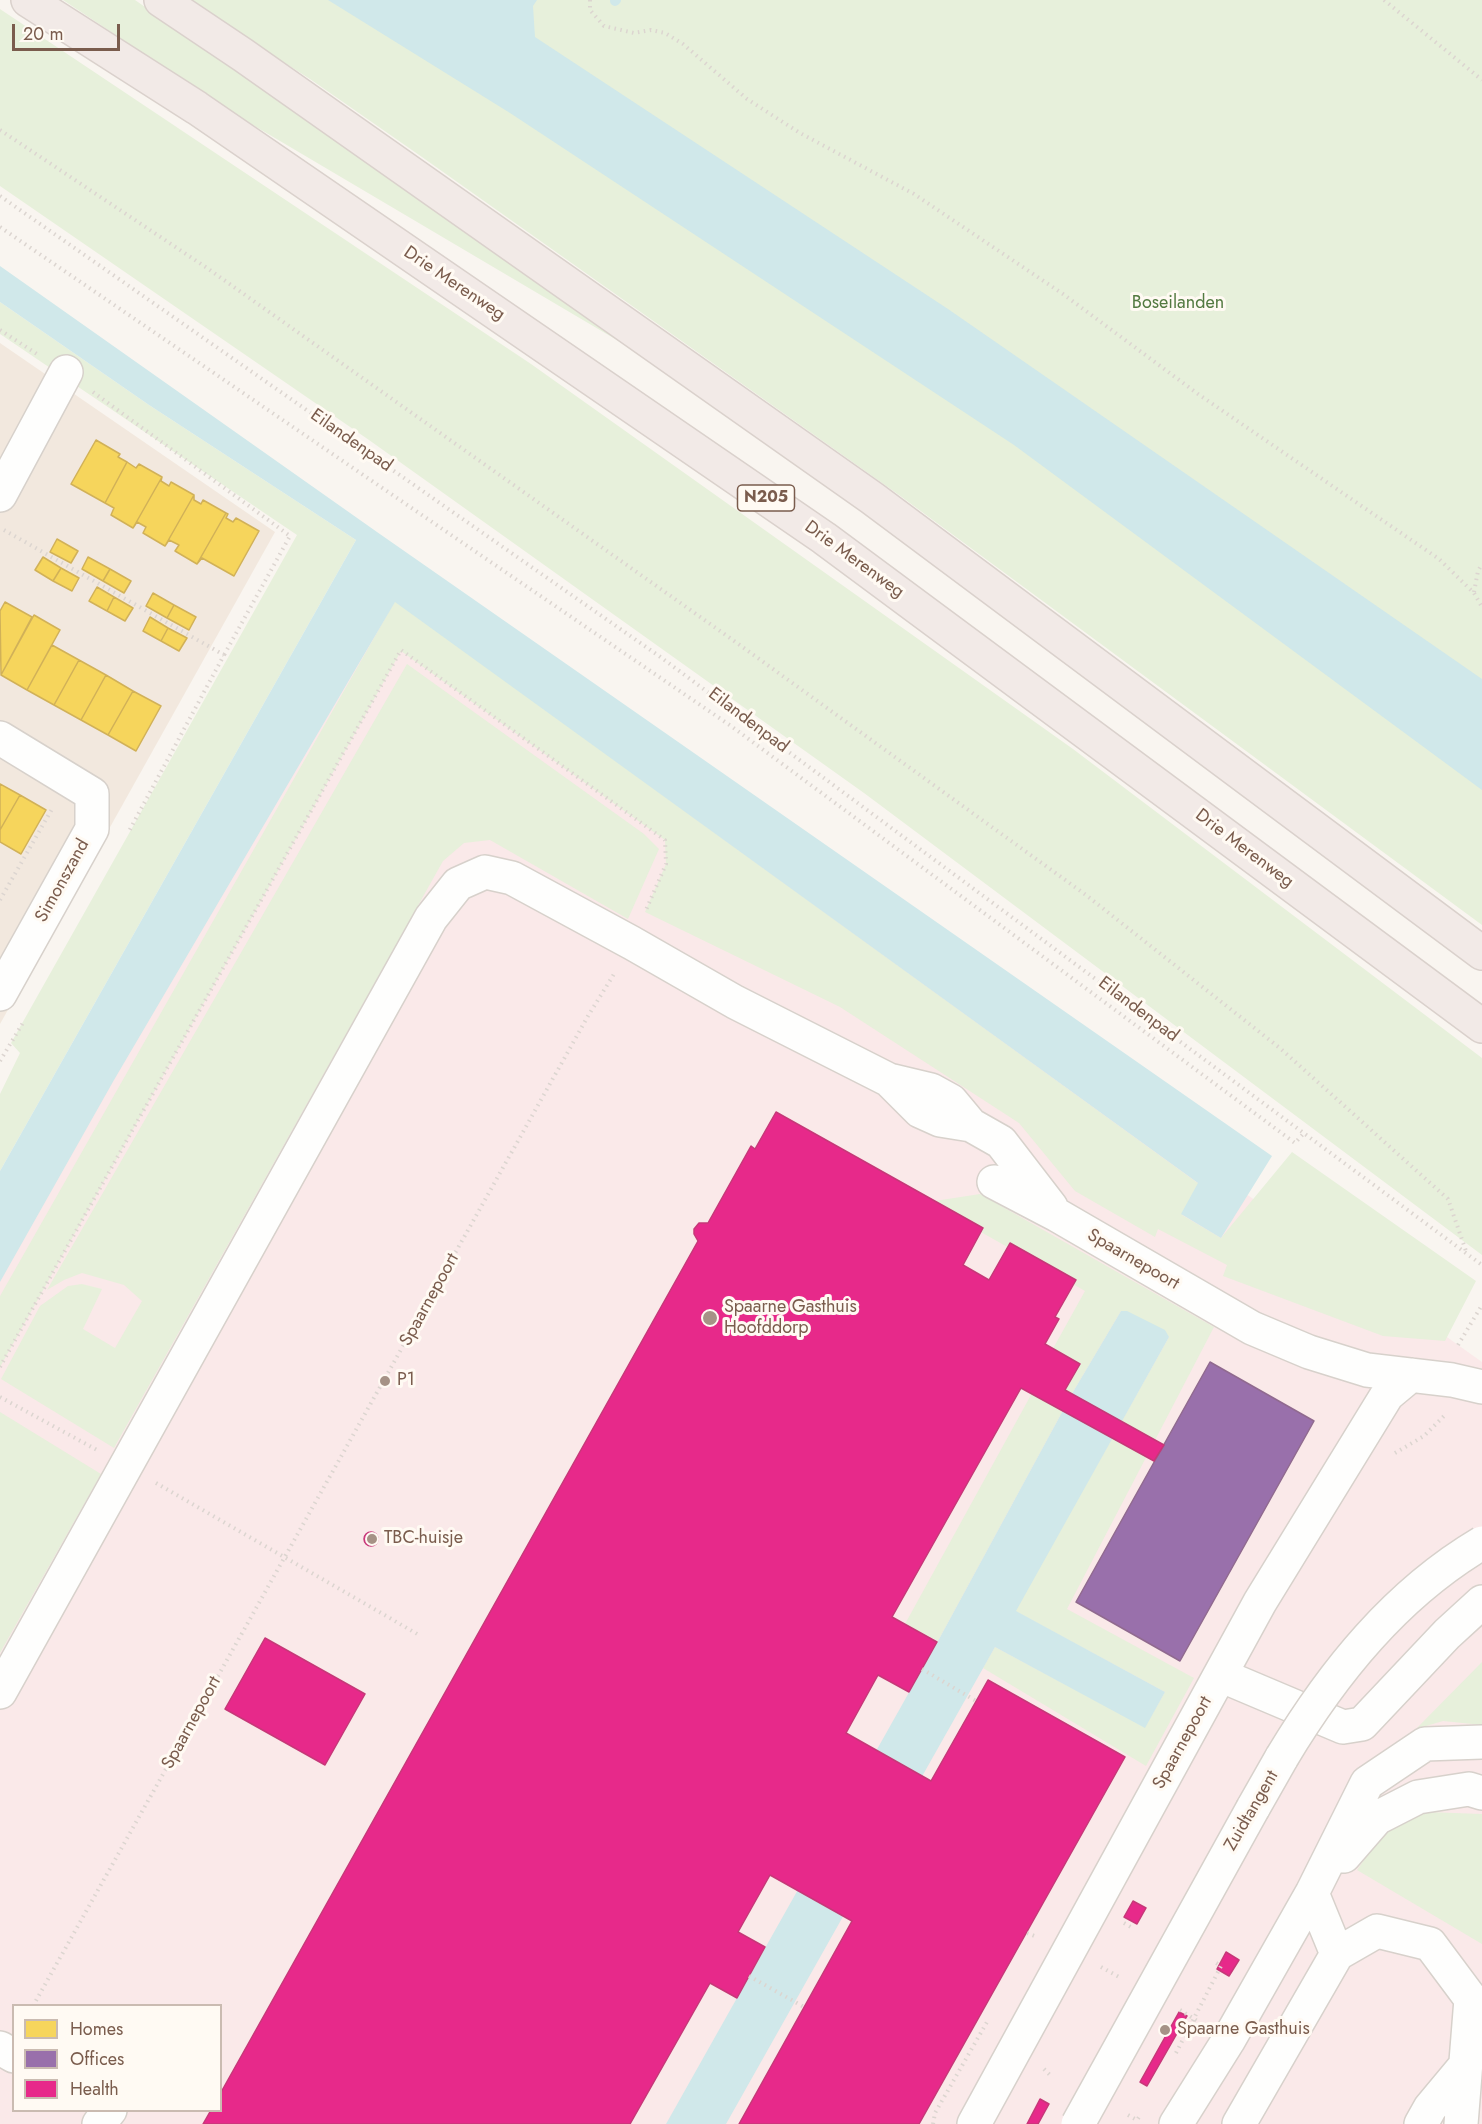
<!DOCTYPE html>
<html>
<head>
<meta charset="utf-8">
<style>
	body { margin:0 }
	#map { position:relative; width:1482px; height:2124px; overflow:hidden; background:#f9f5f0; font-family:Jost,sans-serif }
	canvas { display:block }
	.legend { position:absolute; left:12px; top:2004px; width:210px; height:108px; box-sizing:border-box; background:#fffaf3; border:2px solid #cabbb1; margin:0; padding:8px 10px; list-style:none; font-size:18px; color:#7a5c4d }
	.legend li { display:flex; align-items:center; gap:12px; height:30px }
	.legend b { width:30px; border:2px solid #cabbb1 }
	.scale { position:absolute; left:12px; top:24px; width:108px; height:27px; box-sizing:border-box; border:3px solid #7a5c4d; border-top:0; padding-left:8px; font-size:18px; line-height:21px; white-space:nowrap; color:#7a5c4d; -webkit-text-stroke:4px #fffaf3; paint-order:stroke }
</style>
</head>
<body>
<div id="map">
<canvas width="1482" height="2124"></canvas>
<ul class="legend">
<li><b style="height:16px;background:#f6d55c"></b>Homes</li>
<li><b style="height:16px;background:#9970ab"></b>Offices</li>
<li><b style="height:16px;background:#e7298a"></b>Health</li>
</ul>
<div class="scale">20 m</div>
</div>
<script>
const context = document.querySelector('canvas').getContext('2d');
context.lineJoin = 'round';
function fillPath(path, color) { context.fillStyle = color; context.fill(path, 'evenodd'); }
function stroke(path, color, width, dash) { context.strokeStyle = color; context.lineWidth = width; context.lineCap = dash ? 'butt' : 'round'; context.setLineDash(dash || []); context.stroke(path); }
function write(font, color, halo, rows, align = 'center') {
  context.font = font + ' Jost,sans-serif'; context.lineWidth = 6; context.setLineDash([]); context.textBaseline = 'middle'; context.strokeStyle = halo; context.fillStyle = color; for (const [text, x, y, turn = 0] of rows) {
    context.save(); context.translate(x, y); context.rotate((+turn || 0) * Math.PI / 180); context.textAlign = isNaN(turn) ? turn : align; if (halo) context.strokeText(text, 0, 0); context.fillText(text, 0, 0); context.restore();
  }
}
fillPath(new Path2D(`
	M0 343 275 532 0 1024Z`), '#f2e8de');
fillPath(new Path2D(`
	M393 586 1482 1362V2124H0V1275ZM14 2006H220V2110H14Z`), '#fae9e9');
fillPath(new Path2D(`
	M63 0H135L383 172 632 349 236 115Z
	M186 0H1482V925L899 495 422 157 310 79Z
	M0 9 531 364 1073 749 1482 1058V1255L864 793 369 440 0 186Z
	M0 302 149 405 356 540 0 1171V1094L20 1053 11 1043 297 535 0 334Z
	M395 601 1199 1184 1182 1215 1221 1238 1292 1152 1476 1281 1445 1341 1383 1336 1223 1276 1227 1265 1158 1229 1155 1237 1075 1191 1019 1123 840 1007 645 912 666 864 665 840 401 651 0 1367V1296Z
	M407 664 644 834 659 849 628 919 490 840 464 843 443 861 114 1448 1 1379 40 1306 68 1286 82 1284 102 1289 83 1329 115 1348 142 1301 124 1285 82 1273 64 1280 47 1290Z
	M980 1194 1214 1327 1067 1609 1194 1678 1146 1766 983 1668 995 1647 1145 1727 1165 1692 1015 1611 1169 1337 1121 1311 1073 1392 938 1641 905 1624 1037 1384 1050 1354 1085 1291 928 1202Z
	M0 1412 101 1474 0 1653Z
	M1482 1662V1725L1443 1721 1416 1729Z
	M1427 1812 1482 1814V1944L1357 1870 1384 1832Z`), '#e7f0db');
fillPath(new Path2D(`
	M328 0H537L533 6 535 37 948 309 1482 679V790L1014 445 510 113Z
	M0 266 377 532 1272 1156 1221 1238 1181 1214 1198 1183 395 602 114 1080 0 1282V1171L356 540 149 405 0 302Z
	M1121 1311H1127L1165 1330 1169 1337 1016 1611 1165 1692 1145 1728 995 1647 726 2124H666L938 1641 1073 1392Z`), '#d0e8ea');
const homes = new Path2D(`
	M96 440 120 454 118 457 127 462 105 503 71 484Z
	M127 462 136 468 139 464 162 477 133 528 111 515 114 508 105 503Z
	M162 477 161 481 169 486 171 482 194 495 165 546 143 533 146 527 137 522 133 528Z
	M194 495V500L201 504 203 500 226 513 197 564 175 551 179 545 169 540 165 546Z
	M226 513 228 514 226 518 233 522 236 518 259 531 234 576 202 558 197 564Z
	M57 539 78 551 71 563 50 552Z
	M43 557 61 568 53 581 35 570Z
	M88 557 110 569 103 581 82 569Z
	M61 568 79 578 72 591 53 581Z
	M110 569 131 581 124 593 103 581Z
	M97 587 114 597 107 611 89 601Z
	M153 593 174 605 167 618 146 606Z
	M114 597 133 608 125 621 107 611Z
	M5 602 32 617 1 675 0 611Z
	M174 605 196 617 189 630 167 618Z
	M34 615 60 630 27 690 1 675Z
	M150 617 168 628 161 641 143 631Z
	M168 628 187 638 179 651 161 641Z
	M52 645 79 660 54 705 27 690Z
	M79 660 106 675 81 720 54 705Z
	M106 675 133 691 108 735 81 720Z
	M133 691 161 706 136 751 108 735Z
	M0 784 20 795 0 830Z
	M20 795 46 810 21 854 0 842V830Z`);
fillPath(homes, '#f6d55c');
stroke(homes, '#d1b158', 1.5);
const offices = new Path2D(`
	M1210 1362 1314 1421 1180 1661 1076 1602Z`);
fillPath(offices, '#9970ab');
stroke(offices, '#906a8f', 1.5);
const health = new Path2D(`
	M776 1112 983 1228 963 1265 989 1280 1010 1243 1076 1280 1055 1317 1059 1319 1045 1344 1080 1364 1065 1390 1164 1445 1154 1461 1021 1388 892 1617 937 1642 909 1692 878 1675 846 1733 931 1781 988 1680 1125 1757 919 2124H739L852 1921 770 1875 738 1932 765 1947 737 1998 710 1983 630 2124H203L211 2110H220V2094L698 1241 694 1234V1229L699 1223H708L751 1146 755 1149Z
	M364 1539a7 7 0 1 1 14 0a7 7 0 1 1-14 0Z
	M265 1638 365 1694 325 1765 225 1709Z
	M1133 1901 1146 1908 1137 1924 1124 1917Z
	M1226 1952 1239 1960 1229 1976 1217 1969Z
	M1179 2012 1187 2016 1147 2086 1140 2082Z
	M1040 2099 1049 2104 1038 2124H1027Z`);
fillPath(health, '#e7298a');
stroke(health, '#c63878', 1.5);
stroke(new Path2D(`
	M615 1 616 0`), '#d0e8ea', 10);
const minor = new Path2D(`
	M0 495 66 372
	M0 738 92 794V829L0 994
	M890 1081 920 1111 940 1120 971 1125 1001 1142 1051 1207
	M994 1182 1057 1215 1252 1328 1309 1352 1367 1370 1452 1380 1482 1387
	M1220 1675 1343 1727 1362 1724 1447 1634 1482 1602
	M0 1692 431 918 458 884 485 872 512 878 632 943 735 1002 889 1080 931 1090 951 1101 971 1125
	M1253 1808 1282 1757
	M1344 1856 1377 1818 1418 1797 1469 1789 1482 1793
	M1312 1893 1337 1954
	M0 2048 14 2056
	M99 2124 110 2110
	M974 2124 1260 1602 1387 1395 1411 1375
	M1176 2124 1228 2041 1312 1893 1367 1783 1425 1744 1482 1742
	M1239 2124 1337 1954 1377 1931 1430 1944 1471 1999 1461 2124
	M1421 2124 1430 2108 1465 2066`);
const highway = new Path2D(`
	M28 0 197 108 824 538 1482 1026
	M161 0 243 55 872 498 1482 953`);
stroke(minor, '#d7d1cb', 36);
stroke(highway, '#dad1cc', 36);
stroke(new Path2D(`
	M590 0V10L604 26 634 33 651 30 665 33 683 44 747 99 800 133 914 194 1063 294 1198 394 1439 559 1474 593 1482 607
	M1384 0 1482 80
	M0 130 207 268 737 643 1086 895 1281 1049 1448 1199 1467 1254
	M0 196 659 656 1482 1265
	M0 227 731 726 1295 1143 1304 1133
	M0 330 37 354
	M93 392 290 536 224 655
	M4 530 224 655 128 833
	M1474 592 1478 571 1482 564
	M0 900 52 809
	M0 1061 24 1021
	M1458 1345 1482 1305
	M0 1367 401 650 665 840 666 864 646 910
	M0 1397 97 1450
	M1395 1453 1424 1436 1446 1414
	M156 1483 419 1635
	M922 1669 976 1701
	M1124 1923 1134 1929
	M1027 1933 1037 1937
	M1101 1967 1121 1978
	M749 1976 804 2007
	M33 2006 588 1016 614 974
	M1180 2010 1199 2022
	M1176 2053 1221 1966 1213 1961
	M1044 2069 1051 2076
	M1128 2115 1137 2120 1141 2114
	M933 2124 935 2113 987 2022`), '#dcd5d0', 4, [1.5, 4.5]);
stroke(minor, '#fefefd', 33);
stroke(highway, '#f2eae7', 33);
const minorBridge = new Path2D(`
	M1282 1757C1333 1672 1396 1594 1482 1543
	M1078 2124 1253 1808`);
stroke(minorBridge, '#d7d1cb', 36, []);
stroke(minorBridge, '#fefefd', 33);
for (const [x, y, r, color] of [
	[710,1318,8,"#a69286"],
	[385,1381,6,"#a69286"],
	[372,1539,6,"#a69286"],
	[1165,2030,6,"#a69286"]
]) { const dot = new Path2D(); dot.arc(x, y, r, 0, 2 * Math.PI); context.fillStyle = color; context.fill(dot); stroke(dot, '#fffaf3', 2); }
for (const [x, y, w] of [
	[766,498,57]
]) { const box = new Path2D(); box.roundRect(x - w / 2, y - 13, w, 26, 4.5); context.fillStyle = '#fffaf3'; context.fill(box); stroke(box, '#7a5c4d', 1.5); }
write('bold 16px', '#7a5c4d', null, [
	["N205",766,498]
]);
write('18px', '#7a5c4d', '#fffaf3', [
	["Drie Merenweg",454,284,34],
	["Eilandenpad",351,441,35],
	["Drie Merenweg",854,560,36],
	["Eilandenpad",748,721,37],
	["Drie Merenweg",1244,849,37],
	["Simonszand",63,881,-61],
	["Eilandenpad",1138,1010,37],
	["Spaarnepoort",1133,1260,30],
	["Spaarnepoort",430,1300,-61],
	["Spaarnepoort",192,1723,-61],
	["Spaarnepoort",1183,1743,-61],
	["Zuidtangent",1252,1811,-60]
]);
write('18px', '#537a41', '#fffaf3', [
	["Boseilanden",1178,304]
]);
write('18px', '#7a5c4d', '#fffaf3', [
	["Spaarne Gasthuis",724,1308],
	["Hoofddorp",724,1329],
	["P1",397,1381],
	["TBC-huisje",384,1539],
	["Spaarne Gasthuis",1177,2030]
], 'left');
</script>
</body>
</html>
